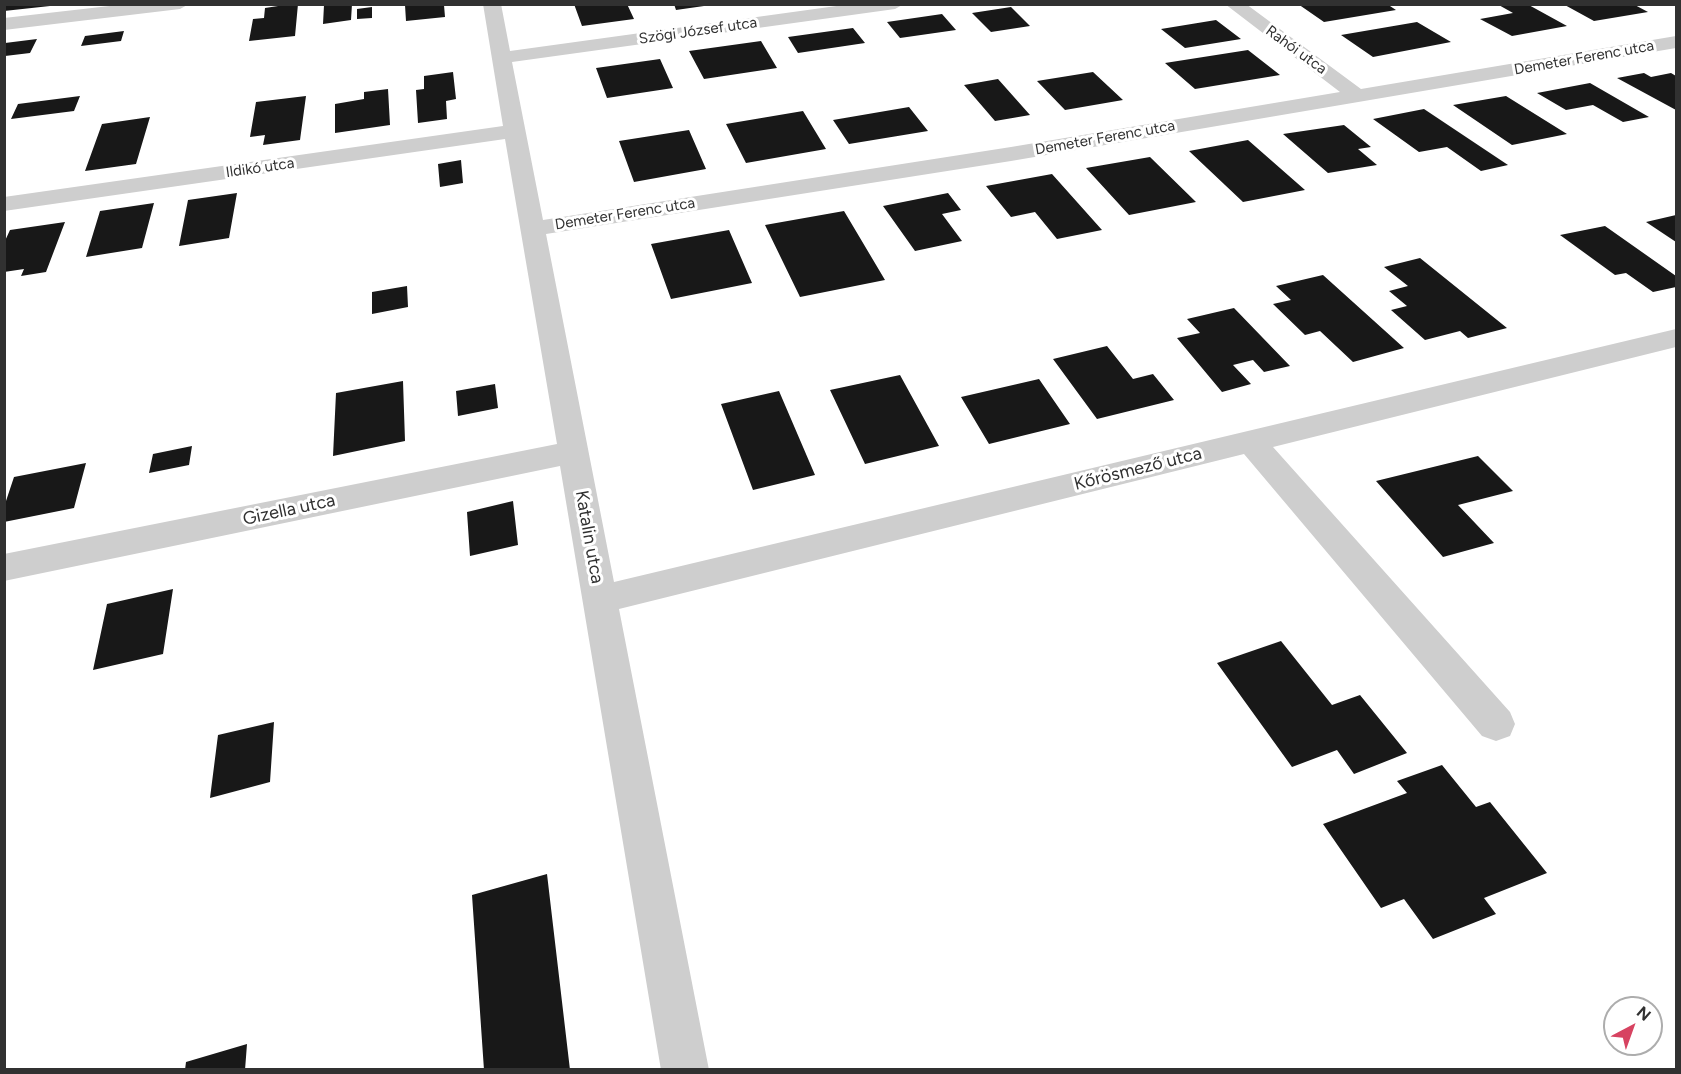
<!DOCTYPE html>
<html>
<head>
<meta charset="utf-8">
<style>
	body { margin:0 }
	#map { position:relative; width:1681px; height:1074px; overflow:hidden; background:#fff; font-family:Figtree,sans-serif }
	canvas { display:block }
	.frame { position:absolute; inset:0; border:6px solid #313131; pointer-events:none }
	.north { position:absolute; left:1603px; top:996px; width:60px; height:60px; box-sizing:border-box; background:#fff; border:2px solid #adadad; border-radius:50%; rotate:41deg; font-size:16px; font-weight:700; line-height:24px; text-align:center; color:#313131 }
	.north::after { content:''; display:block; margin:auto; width:21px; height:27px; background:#d74361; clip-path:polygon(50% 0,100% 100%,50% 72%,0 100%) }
</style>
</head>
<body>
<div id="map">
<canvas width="1681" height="1074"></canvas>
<div class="frame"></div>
<div class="north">N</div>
</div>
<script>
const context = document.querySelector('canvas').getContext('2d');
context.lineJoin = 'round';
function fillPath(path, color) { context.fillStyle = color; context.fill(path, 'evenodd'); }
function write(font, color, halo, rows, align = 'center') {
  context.font = font + ' Figtree,sans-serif'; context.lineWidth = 6; context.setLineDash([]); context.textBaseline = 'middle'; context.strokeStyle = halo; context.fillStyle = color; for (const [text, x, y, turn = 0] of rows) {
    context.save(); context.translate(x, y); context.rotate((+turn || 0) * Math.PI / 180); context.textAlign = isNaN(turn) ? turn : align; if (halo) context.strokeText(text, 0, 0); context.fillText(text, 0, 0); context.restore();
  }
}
fillPath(new Path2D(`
	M4 4H50V6L4 11Z
	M291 4H298L295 36 249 41 253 19 264 18 265 8Z
	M352 4 351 20 323 24 324 5Z
	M574 4H627L634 19 582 26Z
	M674 4H704V6L676 10Z
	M1298 4H1387L1396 10 1324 22Z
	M1497 4H1527L1567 26 1512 36 1480 19 1513 13Z
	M1563 4H1633L1648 12 1594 21Z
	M405 5H444L445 17 406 21Z
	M372 7V18L357 19V9Z
	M1011 7 1030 26 991 32 972 13Z
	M942 14 956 30 900 38 887 22Z
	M1216 20 1241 39 1185 48 1161 29Z
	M1417 22 1451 42 1373 57 1341 35Z
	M853 28 865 43 798 53 788 37Z
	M124 31 121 41 81 46 85 36Z
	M37 39 30 53 5 56V43Z
	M761 41 777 68 704 79 689 51Z
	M1248 50 1280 75 1195 89 1165 63Z
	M660 59 673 88 607 98 596 68Z
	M453 72 456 99 446 101 447 119 418 123 416 90 424 89V76Z
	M1093 72 1123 100 1065 110 1037 81Z
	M1644 73 1651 77 1671 73 1676 76V110L1617 78Z
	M998 79 1030 115 995 121 964 85Z
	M1590 83 1649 117 1623 122 1593 105 1566 110 1537 93Z
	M388 89 390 125 335 133V104L364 99V92Z
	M80 96 74 111 11 119 18 104Z
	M306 96 300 140 263 145 265 135 250 137 256 102Z
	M1506 96 1567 134 1512 145 1453 105Z
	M909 107 928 131 849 144 833 120Z
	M1424 109 1508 165 1481 171 1447 147 1419 152 1373 119Z
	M803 111 826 149 746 163 726 124Z
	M150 117 136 164 85 171 102 124Z
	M1344 125 1371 147 1358 149 1377 165 1328 173 1283 134Z
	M689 130 706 169 634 182 619 141Z
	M1248 140 1305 190 1243 202 1189 151Z
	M1150 157 1196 202 1129 215 1086 168Z
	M461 160 463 183 440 187 438 164Z
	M1052 174 1102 230 1057 239 1035 212 1011 217 986 186Z
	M237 193 229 238 179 246 188 200Z
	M948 193 961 210 942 214 962 241 915 251 883 206Z
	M154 203 142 248 86 257 100 211Z
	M844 211 885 280 800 297 765 225Z
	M1676 215V242L1646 222Z
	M65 222 46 272 21 276 24 269 4 272V243L10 230Z
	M1605 226 1676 276V287L1653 292 1626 273 1615 275 1560 235Z
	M729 230 752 283 671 299 651 244Z
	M1420 258 1507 328 1468 338 1460 331 1425 340 1391 310 1407 306 1389 291 1408 286 1384 267Z
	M1323 275 1404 348 1353 362 1320 331 1305 335 1273 304 1291 300 1276 286Z
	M407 286 408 307 372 314V292Z
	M1234 308 1290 366 1264 372 1253 360 1233 365 1251 384 1222 392 1177 338 1200 333 1187 319Z
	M1107 346 1133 379 1153 374 1174 400 1097 419 1053 359Z
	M900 375 939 446 865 464 830 390Z
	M1039 379 1070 424 989 444 961 397Z
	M403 381 405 441 333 456 336 393Z
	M495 384 498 408 458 416 456 391Z
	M779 391 815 475 753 490 721 404Z
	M192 446 189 465 149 473 153 454Z
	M1478 456 1513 491 1458 505 1494 543 1443 557 1376 481Z
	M86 463 74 508 4 522V507L14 477Z
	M513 501 518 545 470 556 467 512Z
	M173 589 163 654 93 670 107 604Z
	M1281 641 1332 705 1360 695 1407 753 1354 774 1337 750 1292 767 1217 663Z
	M274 722 270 782 210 798 218 735Z
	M1442 765 1476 807 1490 802 1547 873 1484 898 1496 914 1433 939 1404 899 1381 908 1323 824 1407 793 1397 781Z
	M547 874 570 1070H484L472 895Z
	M247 1044 245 1070H185L186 1062Z`), '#181818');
fillPath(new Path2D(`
	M127 4H189L180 9 4 30V18Z
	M483 4H501L510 51 851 4H904L895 9 512 62 543 220 1011 147 1340 92 1225 4H1246L1361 89 1676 36V48L1011 161 546 234 614 582 1676 329V347L1273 447 1510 712 1515 724 1510 736 1496 741 1482 736 1244 454 619 609 709 1070H661L560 466 4 581V554L557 444 505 139 4 211V197L503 126Z`), '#cecece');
write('15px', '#313131', '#fff', [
	["Szögi József utca",698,31,-8],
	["Rahói utca",1296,50,36],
	["Demeter Ferenc utca",1584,58,-10],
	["Demeter Ferenc utca",1105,138,-10],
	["Ildikó utca",260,168,-8],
	["Demeter Ferenc utca",625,214,-9]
]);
write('18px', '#313131', '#fff', [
	["Kőrösmező utca",1138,469,-14],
	["Gizella utca",289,510,-12],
	["Katalin utca",589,537,80]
]);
</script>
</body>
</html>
